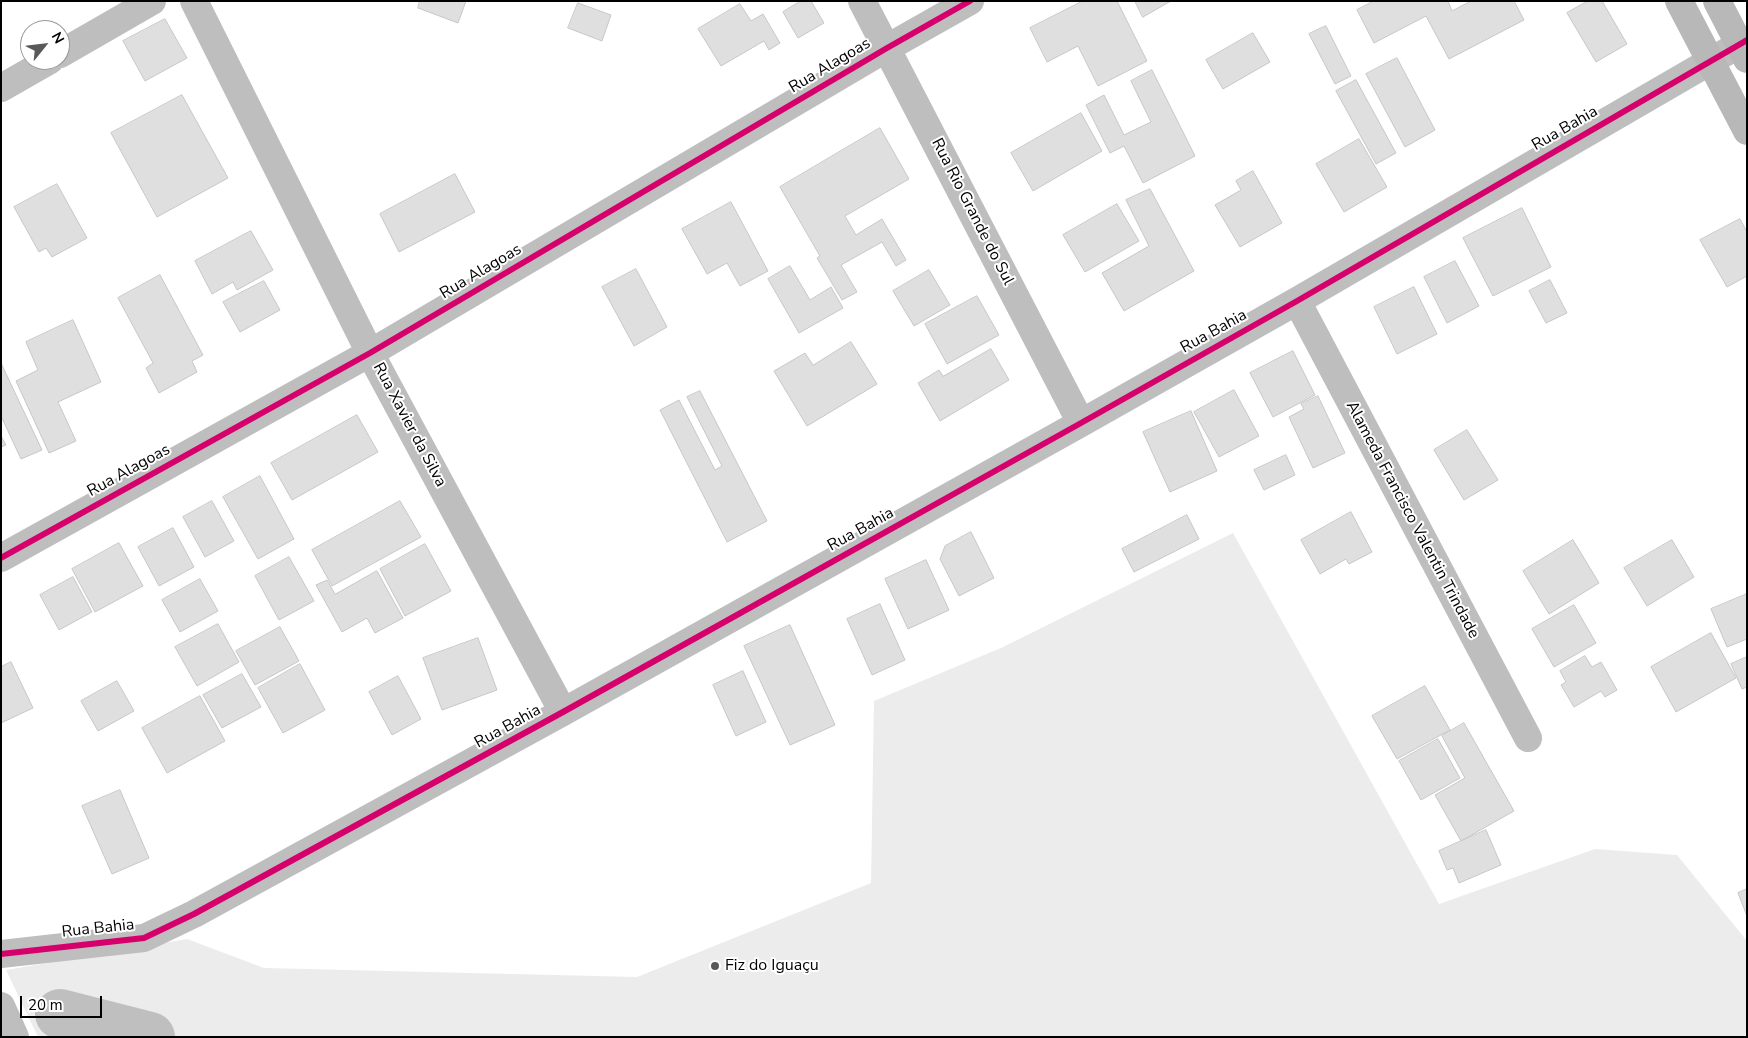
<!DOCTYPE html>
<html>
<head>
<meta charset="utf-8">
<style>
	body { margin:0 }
	#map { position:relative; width:1748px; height:1038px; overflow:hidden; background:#fff; font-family:"Nunito Sans",sans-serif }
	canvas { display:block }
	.frame { position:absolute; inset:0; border:2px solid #000; pointer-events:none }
	.north { position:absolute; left:20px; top:20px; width:50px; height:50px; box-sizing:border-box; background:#fff; border:1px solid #999; border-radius:50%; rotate:61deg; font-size:14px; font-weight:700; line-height:20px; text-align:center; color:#000 }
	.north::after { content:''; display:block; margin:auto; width:18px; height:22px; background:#595959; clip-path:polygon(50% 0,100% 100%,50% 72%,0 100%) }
	.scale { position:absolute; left:20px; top:996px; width:82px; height:22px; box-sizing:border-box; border:2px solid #000; border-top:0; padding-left:6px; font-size:15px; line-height:18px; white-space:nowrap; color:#000; -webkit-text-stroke:4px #fff; paint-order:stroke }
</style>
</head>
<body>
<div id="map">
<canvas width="1748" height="1038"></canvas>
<div class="frame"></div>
<div class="north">N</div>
<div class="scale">20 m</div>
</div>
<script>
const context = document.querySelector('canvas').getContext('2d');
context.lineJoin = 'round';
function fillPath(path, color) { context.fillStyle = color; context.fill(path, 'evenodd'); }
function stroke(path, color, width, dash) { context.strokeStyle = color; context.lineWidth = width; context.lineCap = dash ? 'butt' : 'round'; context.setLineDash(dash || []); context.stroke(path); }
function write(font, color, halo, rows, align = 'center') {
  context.font = font + ' "Nunito Sans",sans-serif'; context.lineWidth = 4; context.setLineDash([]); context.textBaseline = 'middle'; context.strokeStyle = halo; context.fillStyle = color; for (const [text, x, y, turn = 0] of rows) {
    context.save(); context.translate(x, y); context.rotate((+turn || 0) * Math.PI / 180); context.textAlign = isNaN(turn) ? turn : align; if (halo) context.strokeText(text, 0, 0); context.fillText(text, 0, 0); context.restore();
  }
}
fillPath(new Path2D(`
	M1233 533 1439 904 1595 849 1677 855 1747 941V1037H38L6 970 187 939 264 968 637 977 871 883 874 701 1001 648Z`), '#ececec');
stroke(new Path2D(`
	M60 1014 150 1037`), '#bfbfbf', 50);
const building = new Path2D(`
	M420 1H466L458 23 418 8Z
	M801 1H811L824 23 798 38 783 12Z
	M1083 1H1117L1147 61 1098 86 1078 46 1047 62 1030 28Z
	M1135 1H1171L1143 17Z
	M1374 1H1448L1452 11 1471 1H1514L1524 20 1449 59 1426 16 1374 43 1357 10Z
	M1588 1H1602L1627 44 1596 62 1567 13Z
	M578 3 611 15 602 41 568 28Z
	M740 4 751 21 763 14 780 43 769 50 764 41 721 66 698 29Z
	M165 19 187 58 145 81 123 41Z
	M1326 26 1351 76 1335 84 1309 34Z
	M1253 33 1270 62 1223 89 1206 60Z
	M1397 58 1435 130 1405 147 1366 74Z
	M1152 70 1195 156 1143 183 1124 146 1110 153 1086 105 1104 95 1124 135 1151 122 1131 81Z
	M1356 80 1396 153 1376 164 1336 91Z
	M182 95 228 178 157 217 111 133Z
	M1081 113 1102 151 1033 191 1011 153Z
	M880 128 909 179 845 216 856 235 882 219 906 260 896 266 882 242 841 265 857 292 842 300 817 258 820 256 780 187Z
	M1359 139 1387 187 1344 212 1316 164Z
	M1253 171 1282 223 1240 247 1215 205 1241 190 1236 181Z
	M455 174 475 212 399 252 380 214Z
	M57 184 87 238 52 257 46 248 39 252 14 207Z
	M1150 189 1194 271 1124 311 1102 273 1149 246 1126 200Z
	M731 202 768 271 740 286 727 263 707 274 682 229Z
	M1117 204 1139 241 1085 272 1063 235Z
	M1522 208 1551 267 1493 296 1463 238Z
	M1740 219 1747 232V276L1727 287 1700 240Z
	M251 231 273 270 237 290 233 282 212 294 195 261Z
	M1455 261 1479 306 1447 323 1424 277Z
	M790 266 810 300 831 287 843 308 799 333 768 279Z
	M636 269 667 327 634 346 602 287Z
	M929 270 950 305 914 326 893 291Z
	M160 275 203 355 192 361 197 372 159 393 146 368 153 363 118 298Z
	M1550 280 1567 313 1546 323 1529 291Z
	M264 281 280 310 240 332 223 302Z
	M1414 287 1437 334 1397 354 1374 307Z
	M977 296 999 335 947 364 925 324Z
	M73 320 101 382 58 402 76 441 49 453 16 381 38 370 26 342Z
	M851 342 877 384 807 426 774 371 805 353 813 365Z
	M991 349 1009 380 940 421 918 383 939 370 943 376Z
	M1293 351 1315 395 1273 417 1250 373Z
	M1 363 42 450 21 459 1 416Z
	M1234 390 1259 436 1219 457 1194 412Z
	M700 391 767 521 727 542 660 410 679 400 715 470 722 466 687 397Z
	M1318 396 1345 453 1313 468 1289 417 1304 409 1301 404Z
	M1191 411 1217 471 1170 492 1143 432Z
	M357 415 378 452 292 500 271 463Z
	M1467 430 1498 480 1464 500 1434 450Z
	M1 436 6 445 1 447Z
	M1286 455 1295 475 1264 490 1254 470Z
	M260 476 294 539 258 559 223 497Z
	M212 501 234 541 205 557 183 517Z
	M400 501 421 537 332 586 312 550Z
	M1351 512 1372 552 1349 564 1346 559 1320 574 1301 540Z
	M1187 515 1199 539 1134 572 1122 549Z
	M173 528 194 567 159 586 138 547Z
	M971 532 994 578 959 596 940 559 945 546Z
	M1573 540 1599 583 1549 614 1523 571Z
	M1672 540 1694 577 1647 606 1624 568Z
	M119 543 143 586 95 612 72 569Z
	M425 544 451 591 405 616 380 569Z
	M289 557 314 601 279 620 255 576Z
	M926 560 949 610 908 629 885 579Z
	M377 571 403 618 375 633 367 618 342 632 316 585 327 580 335 594Z
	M73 577 92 612 59 630 40 595Z
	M200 579 218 611 180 632 162 600Z
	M1747 594V639L1727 647 1711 609Z
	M880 604 905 660 872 675 847 619Z
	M1574 605 1596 643 1554 667 1532 629Z
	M218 624 239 662 197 686 175 647Z
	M790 625 835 725 790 745 744 646Z
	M280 627 299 661 255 685 236 651Z
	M1711 633 1736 678 1676 712 1651 667Z
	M478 638 497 690 442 710 423 658Z
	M1585 656 1592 667 1601 662 1617 690 1605 697 1601 691 1574 707 1561 685 1566 682 1560 671Z
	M1747 657V687L1742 689 1731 664Z
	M11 662 33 708 1 723V667Z
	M300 664 325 710 283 733 258 688Z
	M743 671 766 722 736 736 713 685Z
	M242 674 261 707 222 728 203 695Z
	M398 676 421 719 392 735 369 692Z
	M117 681 134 711 98 731 81 701Z
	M1425 686 1450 730 1397 759 1372 716Z
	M200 696 225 741 167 773 142 728Z
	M1464 723 1514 811 1461 841 1435 795 1465 778 1442 736Z
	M1438 739 1460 778 1421 800 1399 761Z
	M120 790 149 858 112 874 82 806Z
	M1486 830 1501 865 1459 883 1453 868 1447 870 1439 851Z
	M1747 889V916L1738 893Z`);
fillPath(building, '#dfdfdf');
stroke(building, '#c7c7c7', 1);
stroke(new Path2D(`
	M194 1 370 353 563 712
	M862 1 1081 423
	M60 54 152 1
	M1 88 50 60
	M1297 301 1528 738
	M1 558 370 353 887 48 970 1
	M1 954 144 938 194 914 563 712 1081 423 1297 301 1747 40`), '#bebebe', 28);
stroke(new Path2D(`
	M1 1006 15 1037`), '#bebebe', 28);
stroke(new Path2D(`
	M1679 1 1747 131
	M1717 1 1747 59`), '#b8b8b8', 28);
stroke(new Path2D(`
	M1 558 370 353 887 48 970 1
	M1 954 144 938 194 914 563 712 1081 423 1297 301 1747 40`), '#d6006c', 6);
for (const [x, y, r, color] of [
	[715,966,5,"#595959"]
]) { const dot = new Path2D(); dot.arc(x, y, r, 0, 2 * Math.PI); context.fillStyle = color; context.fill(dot); stroke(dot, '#fff', 2); }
write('16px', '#000', '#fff', [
	["Rua Alagoas",830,66,-31],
	["Rua Bahia",1565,129,-30],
	["Rua Rio Grande do Sul",972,212,63],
	["Rua Alagoas",481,272,-31],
	["Rua Bahia",1214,332,-29],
	["Rua Xavier da Silva",409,425,62],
	["Rua Alagoas",129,471,-29],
	["Alameda Francisco Valentin Trindade",1412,520,62],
	["Rua Bahia",861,530,-29],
	["Rua Bahia",508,727,-29],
	["Rua Bahia",98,929,-6]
]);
write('16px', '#000', '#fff', [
	["Fiz do Iguaçu",725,966]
], 'left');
</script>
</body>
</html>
